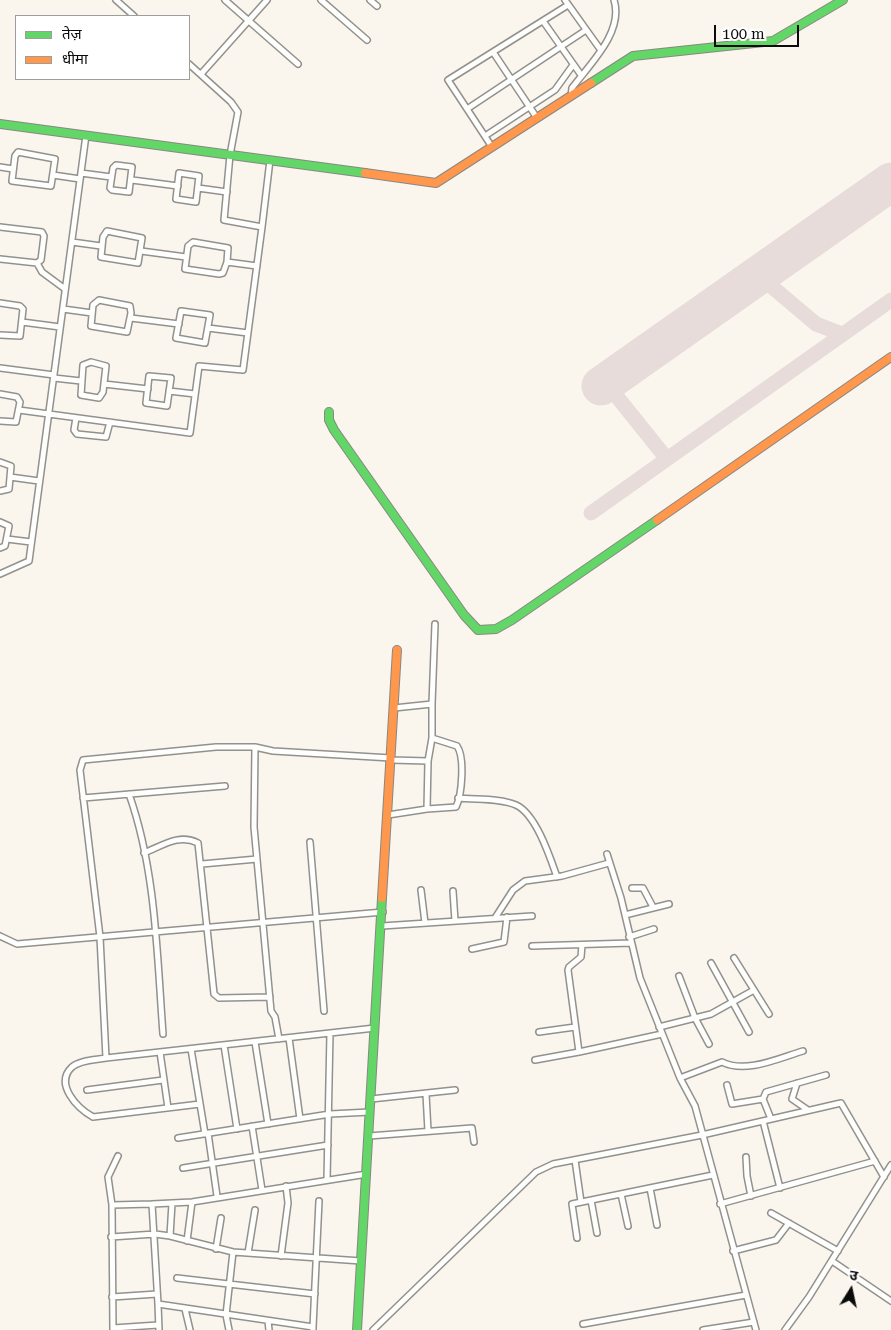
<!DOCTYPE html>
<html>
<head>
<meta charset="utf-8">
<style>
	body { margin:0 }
	#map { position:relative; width:891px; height:1330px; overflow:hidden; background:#faf6ee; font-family:"Roboto Serif","Noto Sans Devanagari",serif }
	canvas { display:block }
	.legend { position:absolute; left:15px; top:15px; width:175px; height:65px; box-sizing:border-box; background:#fff; border:1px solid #9d9d9d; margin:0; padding:6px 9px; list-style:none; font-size:15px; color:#0b0b0b }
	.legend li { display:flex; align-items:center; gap:10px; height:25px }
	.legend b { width:25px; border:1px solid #9d9d9d }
	.north { position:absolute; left:826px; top:1265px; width:50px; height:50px; -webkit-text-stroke:4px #fff; paint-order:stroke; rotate:10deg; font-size:14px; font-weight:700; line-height:20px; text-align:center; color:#0b0b0b }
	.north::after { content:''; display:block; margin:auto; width:18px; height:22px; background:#0b0b0b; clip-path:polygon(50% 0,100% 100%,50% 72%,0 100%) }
	.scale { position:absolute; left:714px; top:25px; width:85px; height:22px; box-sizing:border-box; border:2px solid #0b0b0b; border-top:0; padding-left:6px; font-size:15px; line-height:18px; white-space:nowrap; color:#0b0b0b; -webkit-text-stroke:4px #fff; paint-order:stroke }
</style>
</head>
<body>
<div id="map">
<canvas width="891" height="1330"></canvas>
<ul class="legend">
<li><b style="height:6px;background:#63d668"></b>तेज़</li>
<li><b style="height:6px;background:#ff974d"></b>धीमा</li>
</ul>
<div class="north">उ</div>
<div class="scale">100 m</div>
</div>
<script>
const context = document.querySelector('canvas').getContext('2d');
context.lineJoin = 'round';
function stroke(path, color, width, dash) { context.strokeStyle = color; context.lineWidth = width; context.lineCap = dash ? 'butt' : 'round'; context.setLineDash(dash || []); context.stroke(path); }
stroke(new Path2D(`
	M758 275 816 324 842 334
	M606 383 667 459
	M591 513 891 300`), '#e8dcda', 15);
stroke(new Path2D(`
	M601 386 891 182`), '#e8dcda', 39);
const street = new Path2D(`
	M116 0 134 16
	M225 0 298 64
	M321 0 367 40
	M370 0 377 6
	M565 0 600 49
	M543 21 581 75
	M493 52 537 118
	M201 74 267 0
	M571 96 572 88C590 64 624 32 614 0
	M467 109 586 30
	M485 136 555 90 573 65
	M492 147 448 80 568 5
	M18 152 55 159 51 186 12 181 15 156Z
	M116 165 132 167 129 192 112 190 110 188 113 168Z
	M0 167 13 169
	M81 173 111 177
	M179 173 199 176 196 202 176 199Z
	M53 175 80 179
	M132 180 178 186
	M198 188 227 192
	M0 227 42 232 44 236 41 260 37 263
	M262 227 270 160
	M107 231 142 238 138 263 101 257 103 237Z
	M72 242 101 246
	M193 242 228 248 227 262 223 273 219 274 185 269 188 246Z
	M141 251 186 257
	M0 259 37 263
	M227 262 257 266
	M37 263 42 272 65 289
	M99 300 130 306 131 313 127 332 91 326 93 305Z
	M0 303 20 306 23 309 20 336 0 335
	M63 309 92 313
	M181 311 210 315 205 343 176 338Z
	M131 318 179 324
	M22 322 60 327
	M208 328 248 333
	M91 362 106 366 103 392 99 398 81 395 83 365Z
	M0 368 54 375
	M149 376 171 378 167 406 146 403Z
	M54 378 81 381
	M104 384 148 389
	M169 391 195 394
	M0 394 17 397 20 402 16 422 0 421
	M19 410 190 433 199 366 243 370 262 227 224 220 230 155 238 112 231 102 189 64
	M76 418 74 430 77 434 106 437 110 422
	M0 462 11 466 9 489 0 491
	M10 477 39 481
	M0 522 9 526 5 546 0 548
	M7 539 31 542
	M0 574 29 561 86 135
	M394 708 432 704 435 624
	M255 747 254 827 271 1011 275 1017 279 1039
	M428 761 432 738V704
	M129 794C156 870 157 955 163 1034
	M83 798 225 786
	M458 798C476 800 500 798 516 805 536 814 550 857 557 877
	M427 809 456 807C462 795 465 757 457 746L432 738
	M388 815 427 809 428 761 391 760
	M310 842 324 1011
	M144 853C162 846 179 833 198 843L214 994 219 998 270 997
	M607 854 621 898 640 978 680 1078 695 1106 756 1330
	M202 864 257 859
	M632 888H643L653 907
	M421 890 425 923
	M453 891 455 921
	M625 915 669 904
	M495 918 513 890 525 881 562 876 609 863
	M382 926 532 916
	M0 936 17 944 383 912
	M629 937 654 929
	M582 945 581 957 569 967 568 970 579 1052 662 1034
	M532 946 631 943
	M472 949 504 942 507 917
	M734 958 769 1014
	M711 963 749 1032
	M679 976 695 1018 709 1044
	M659 1027 711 1014 754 990
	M539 1032 575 1027
	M289 1038 300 1119
	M255 1042 268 1124
	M224 1045 237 1129
	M191 1049 205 1134
	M160 1052 168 1108
	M106 1058 100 937 80 770 83 760 216 747H255L273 751 391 758
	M535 1060 579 1052
	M680 1078 722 1062C746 1074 779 1058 803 1051
	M797 1083 792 1099 808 1110
	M727 1085 732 1104 763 1099 771 1119
	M87 1090 163 1080
	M426 1094 428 1131
	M371 1099 455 1090
	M763 1099 766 1092 826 1075
	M200 1104 93 1117C77 1108 54 1084 72 1067 80 1060 96 1060 106 1058L375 1028
	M763 1121 780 1188
	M252 1126 262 1190
	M208 1133 217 1196
	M369 1136 472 1128 474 1142
	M178 1138 330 1114 370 1112
	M746 1157 747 1176 751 1196
	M575 1160 581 1202
	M183 1168 328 1145
	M327 1180 330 1033
	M650 1188 657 1225
	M621 1194 628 1226
	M591 1200 597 1233
	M152 1204 172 1203
	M720 1204 875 1161
	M112 1205 108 1177 118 1156
	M771 1213 838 1251
	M170 1236 233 1252 361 1261
	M111 1237 155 1234 170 1236 172 1203 192 1202 367 1174
	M577 1238 572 1204 713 1175
	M187 1241 192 1202
	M216 1249 221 1218
	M733 1251 776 1240 789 1223
	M248 1253 255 1210
	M281 1256 288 1203 286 1186
	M832 1261 891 1301
	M177 1278 315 1294
	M112 1297 157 1294
	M158 1304 159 1330
	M185 1309 190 1330
	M268 1321 269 1330
	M583 1324 746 1295
	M313 1327 319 1201
	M113 1328 158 1325
	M113 1330 112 1205 152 1204 158 1304 313 1327V1330
	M229 1330 226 1315 233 1252
	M373 1330 536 1172 553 1164 702 1135 841 1103 884 1177
	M703 1330 754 1322
	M785 1330 809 1297 891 1165`);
const fast = new Path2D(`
	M591 83 633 56 773 41 843 0
	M0 124 365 173
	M329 412V420L334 430 464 615 478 630 496 629 512 620 657 520
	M357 1330 382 898`);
const slow = new Path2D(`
	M365 173 436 183 591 83
	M657 520 891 357
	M382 898 397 650`);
stroke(street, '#93918d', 8);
stroke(fast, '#898784', 10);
stroke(slow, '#898784', 10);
stroke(street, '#fefefc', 5);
stroke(fast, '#63d668', 8);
stroke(slow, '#ff974d', 8);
</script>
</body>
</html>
